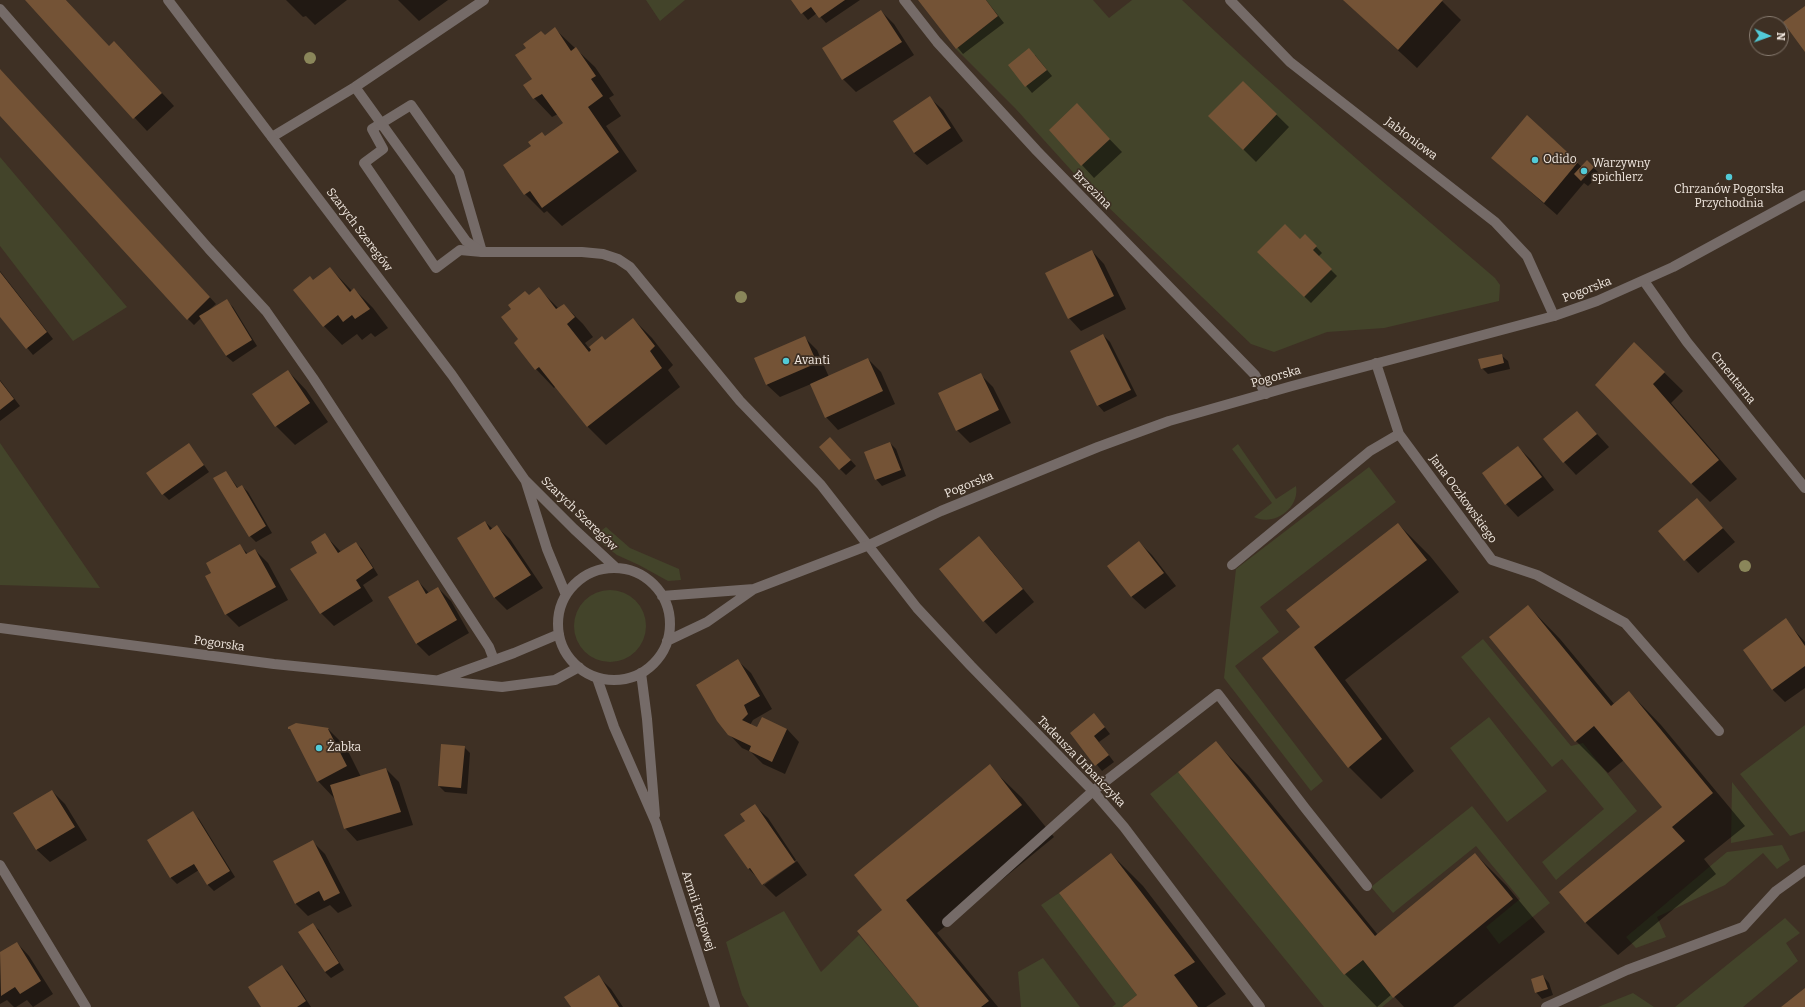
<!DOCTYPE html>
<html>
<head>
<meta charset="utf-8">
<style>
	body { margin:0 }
	#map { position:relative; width:1805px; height:1007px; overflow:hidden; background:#3e3024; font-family:Bitter,serif }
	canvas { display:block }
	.north { position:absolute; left:1749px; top:16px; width:40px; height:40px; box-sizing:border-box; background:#3e3024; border:1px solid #867a6f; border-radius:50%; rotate:92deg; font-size:11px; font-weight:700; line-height:16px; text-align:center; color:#f1e8e0 }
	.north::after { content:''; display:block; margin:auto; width:14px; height:18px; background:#52cbd8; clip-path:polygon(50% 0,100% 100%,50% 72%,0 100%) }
</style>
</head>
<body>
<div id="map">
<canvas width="1805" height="1007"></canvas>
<div class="north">N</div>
</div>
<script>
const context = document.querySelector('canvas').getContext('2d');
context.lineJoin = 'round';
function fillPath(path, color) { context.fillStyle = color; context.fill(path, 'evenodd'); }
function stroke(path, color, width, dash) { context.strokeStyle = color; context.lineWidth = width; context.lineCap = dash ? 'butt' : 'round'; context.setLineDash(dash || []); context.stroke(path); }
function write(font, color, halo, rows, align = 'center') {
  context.font = font + ' Bitter,serif'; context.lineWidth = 3.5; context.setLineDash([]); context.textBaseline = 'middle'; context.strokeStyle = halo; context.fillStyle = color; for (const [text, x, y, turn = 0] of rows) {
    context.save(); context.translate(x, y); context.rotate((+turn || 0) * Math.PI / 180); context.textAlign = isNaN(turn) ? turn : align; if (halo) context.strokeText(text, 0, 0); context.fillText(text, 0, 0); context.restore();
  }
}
fillPath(new Path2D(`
	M646 0H685L660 21Z
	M986 0H1093L1109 18 1132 0H1182C1283 97 1389 187 1495 278L1500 285 1499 301 1384 328 1327 332 1274 352 1251 344 1080 180 1015 108 956 49 998 16Z
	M0 157 127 307 73 341 0 246Z
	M0 443 100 588 0 585Z
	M1238 444 1276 499 1296 486C1300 508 1274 527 1254 517L1272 503 1232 449Z
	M1369 467 1396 502 1260 607 1279 632 1235 666 1323 781 1311 791 1224 678 1236 569Z
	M606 527 630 548 679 569 681 580 668 581 639 565 617 555 593 537Z
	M574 626a36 36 0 1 1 72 0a36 36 0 1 1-72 0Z
	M1483 639 1571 746 1583 743 1637 811 1556 880 1542 862 1604 809 1562 759 1552 767 1461 657Z
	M1489 717 1547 791 1507 822 1450 748Z
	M1805 725V831L1790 836 1740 774Z
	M1178 772 1344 975 1363 960 1393 998 1382 1007H1324L1150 794Z
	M1732 782 1774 835 1731 843Z
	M1472 806 1550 903 1499 944 1486 927 1520 899 1476 846 1393 913 1371 887Z
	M1782 845 1790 860 1777 869 1763 853 1725 885 1657 917 1666 937 1636 948 1626 937 1727 852Z
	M1059 893 1137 995 1122 1007H1112L1116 1004 1041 905Z
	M784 911 821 972 859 935 919 1007H749L742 995 726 942Z
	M1785 918 1800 933 1786 943 1798 961 1743 1007H1675Z
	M1043 958 1080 1007H1021L1018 972Z
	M1633 993 1654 1007H1598Z`), '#43442a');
fillPath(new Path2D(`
	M26 0H66L109 47 127 55 174 106 147 131Z
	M286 0H347L315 25 306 16 303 17Z
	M398 0H448L419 21Z
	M792 0H860L826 23 817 13 808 20Z
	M919 0H986L1004 23 963 54Z
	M1344 0H1441L1461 20 1417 68Z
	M881 11 894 24 914 55 856 92 843 79Z
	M555 29 595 67 614 95 609 98 621 116 606 126 637 171 562 226 547 211 544 213 525 194 545 137 564 123 558 114 552 117 534 98 533 80 545 36Z
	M1035 55 1052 76 1032 93 1009 65Z
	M0 70 216 304 209 310 227 301 233 307 257 346 233 362 226 356 201 318 194 325 188 319 0 115Z
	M1243 82 1289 127 1256 162 1210 116Z
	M930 98 943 110 963 141 927 165 914 153Z
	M1527 117 1582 167 1587 161 1600 174 1588 186 1584 183 1557 215 1492 158Z
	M1089 118 1122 152 1094 178 1082 165Z
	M1305 235 1322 253 1318 257 1337 276 1311 303 1259 252 1300 240Z
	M1092 251 1104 264 1126 309 1081 331 1069 318Z
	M330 268 352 291 354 289 373 308 388 328 375 337 371 333 362 340 357 334 342 345 324 326 314 281Z
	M0 271 53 339 33 355 0 315Z
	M539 289 559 309 564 305 583 324 593 337 585 343 589 348 602 338 605 341 633 319 652 338 673 365 668 370 680 387 606 445 587 426 556 386 554 388 536 369 520 340 529 296Z
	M1103 335 1110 342 1137 396 1104 412 1098 405Z
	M804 337 817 350 829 377 868 359 881 372 895 404 838 430 826 417 811 384 780 397 767 385 756 359Z
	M1634 343 1683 391 1671 403 1737 479 1710 502 1691 483Z
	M1501 355 1508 361 1510 369 1488 374 1482 368Z
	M288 371 306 390 328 422 295 445 276 426Z
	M980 374 993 387 1011 423 970 443 957 430Z
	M0 380 20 406 0 421Z
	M1577 412 1609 447 1576 475 1544 440Z
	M890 443 896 449 906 476 882 486 876 479Z
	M189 444 209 472 169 500 163 494Z
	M836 444 856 466 846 475 840 469Z
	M1518 447 1531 460 1554 490 1518 517 1506 504Z
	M226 472 238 488 242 486 248 492 272 533 256 542 250 536Z
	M1697 499 1735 542 1698 573 1659 531Z
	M485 522 493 529 497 527 510 539 543 588 507 610 495 598 458 538Z
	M1398 524 1430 556 1459 592 1345 680 1414 771 1381 799 1349 767 1301 628Z
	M324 534 341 552 356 543 362 549 378 575 363 585 373 601 334 626 321 613 318 553Z
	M979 537 991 550 1034 602 996 634 984 621Z
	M1139 542 1152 555 1176 586 1145 609 1132 597 1108 566Z
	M240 546 248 554 255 550 268 563 288 600 239 627 226 614 206 577 212 574Z
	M418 581 429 593 438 588 451 601 469 633 429 656 417 644 390 597Z
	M1528 606 1560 639 1615 705 1629 692 1661 725 1745 826 1704 859 1716 874 1618 955 1586 923 1561 892 1663 807 1624 760 1608 773 1576 741Z
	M1785 620 1805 642V688L1785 702 1773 690 1744 650Z
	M738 661 751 673 772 709 753 720 750 725 758 728 787 729 799 742 785 774 763 764 751 752 742 748 729 734Z
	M1100 721 1110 734 1099 742 1114 762 1102 771 1071 733Z
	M289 728H327L346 747 361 777 386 769 399 782 413 825 357 841 345 828 335 799 318 781 293 732Z
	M1216 743 1248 775 1378 935 1475 854 1507 886 1545 932 1453 1007H1404L1392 994 1377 1007 1345 974 1180 772Z
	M442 745 464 747 470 753 467 794 445 792 439 786Z
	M989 766 1022 798 1054 837 937 933 998 1007H920L884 910Z
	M52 791 65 804 87 840 50 862 37 850 15 813Z
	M755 806 768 818 796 860 764 882V885L797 861 807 875 776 897 763 884 749 869 725 835 746 821Z
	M193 813 199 819 235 877 214 891 207 884 199 870 177 884 171 878 148 840Z
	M313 842 325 854 352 906 338 913 330 905 308 916 296 904 274 862Z
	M1111 854 1143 886 1226 994 1206 1007H1124L1139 995Z
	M312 924 319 930 344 970 331 978 325 972Z
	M17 943 29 956 53 994 33 1007 27 1000 16 1007H14L7 1000 0 1004V953Z
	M282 966 288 972 311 1007H262Z
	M598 976 611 989 623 1007H572Z
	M1543 976 1549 983 1553 995 1542 999 1536 992Z`), '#0007');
fillPath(new Path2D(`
	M25 0H66L109 46 114 41 162 93 133 119Z
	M791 0H845L819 18 811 7 801 14Z
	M918 0H986L998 16 956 49Z
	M1343 0H1443L1398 50Z
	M1805 6V52L1783 22Z
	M881 10 902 42 842 80 822 48Z
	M555 27 571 51 576 47 596 76 591 79 603 96 588 107 619 152 542 208 530 191 524 195 503 165 531 146 528 142 542 132 545 136 563 123 542 94 533 99 523 85 532 79 515 55 526 48 523 44 541 31 545 35Z
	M1029 48 1047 70 1025 87 1008 65Z
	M0 69 210 297 187 320 0 116Z
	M1243 81 1277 114 1243 150 1208 116Z
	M930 96 951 128 914 153 893 121Z
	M1077 103 1110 139 1081 166 1049 130Z
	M1527 115 1578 162 1544 203 1491 158Z
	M1587 160 1594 167 1581 181 1574 174Z
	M1285 224 1300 239 1305 234 1317 246 1313 250 1332 269 1304 297 1257 252Z
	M1092 250 1114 296 1068 319 1045 273Z
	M330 267 350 292 354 288 370 309 355 319 352 315 343 322 338 315 323 327 293 290 310 276 313 280Z
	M0 272 47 332 26 349 0 317Z
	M539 287 556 309 564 304 575 317 567 324 589 352 591 350 589 347 602 336 605 340 633 318 655 346 650 351 662 368 587 427 539 367 535 370 514 343 518 339 501 317 511 309 508 305 525 291 529 295Z
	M227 299 252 340 226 356 199 316Z
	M1103 334 1131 390 1097 406 1070 351Z
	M805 336 817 363 766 385 754 358Z
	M1634 342 1665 372 1653 384 1719 460 1691 484 1595 385Z
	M1502 354 1504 363 1481 369 1478 359Z
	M868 358 883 391 825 418 810 384Z
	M288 370 310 403 275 427 252 394Z
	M981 373 999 410 956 431 938 393Z
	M0 381 14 399 0 410Z
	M1577 411 1597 434 1563 463 1543 439Z
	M830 437 851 460 839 470 819 447Z
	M890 442 901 470 875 480 864 452Z
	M189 443 204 465 162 495 146 473Z
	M1518 446 1542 477 1505 505 1482 473Z
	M226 471 237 488 242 485 266 526 249 537 213 478Z
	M1697 498 1723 528 1684 561 1658 531Z
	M485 521 490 530 497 525 531 575 494 598 457 538Z
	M1398 523 1427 560 1314 647 1382 739 1348 768 1262 658 1300 627 1286 610Z
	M325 533 338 553 356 542 373 568 356 580 361 588 320 614 290 569 317 553 311 542Z
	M979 536 1023 589 983 622 939 569Z
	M1139 541 1164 573 1131 597 1107 566Z
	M240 544 246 554 255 549 276 587 225 615 205 576 211 573 206 563Z
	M418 580 426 594 438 587 457 620 416 644 388 597Z
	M1528 605 1611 706 1629 691 1713 793 1672 827 1685 841 1585 923 1559 892 1662 807 1594 726 1575 742 1489 637Z
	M1786 618 1805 646V666L1772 690 1743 650Z
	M738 659 760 696 744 705 748 714 742 720 757 727 762 717 787 729 772 762 749 751 751 746 728 735 717 721 696 685Z
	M1094 713 1105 727 1094 736 1109 755 1095 766 1070 733Z
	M296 723 329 728 328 729 347 766 317 782 290 729H288V727Z
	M1216 741 1375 936 1475 853 1513 899 1393 998 1363 960 1344 975 1178 772Z
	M441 744 465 746 461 788 438 786Z
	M990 764 1022 805 906 900 989 1001 981 1007H919L857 931 882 910 854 875Z
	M386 768 401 812 344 829 330 785Z
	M52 790 75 827 36 850 13 813Z
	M755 804 795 862 762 885 750 868 748 869 724 835 745 821 740 814Z
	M193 811 230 871 207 885 194 864 170 878 147 840Z
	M313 840 340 893 324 901 319 891 295 904 273 861Z
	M1111 853 1195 962 1174 975 1198 1007H1122L1137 995 1059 893Z
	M313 923 339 963 325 972 298 932Z
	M17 942 41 981 20 994 15 987 1 996 0 952Z
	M282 965 306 1001 297 1007H261L248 987Z
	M599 975 619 1007H571L564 997Z
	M1543 975 1548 989 1535 993 1531 979Z
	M1805 988V1007H1781Z`), '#745336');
stroke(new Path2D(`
	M0 9 209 249 266 311 313 378 489 647 494 660
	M0 865 86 1007
	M1546 1007 1627 970 1743 927 1776 891 1805 870`), '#756b68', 10);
stroke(new Path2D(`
	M411 105 459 173 482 252 460 250 436 268 364 163 383 149 372 129Z`), '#756b68', 10);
stroke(new Path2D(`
	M904 0 937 42 1037 151 1255 375 1266 394
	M1230 0 1290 62 1495 222 1527 256 1554 316
	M355 87 466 241 482 252H582L603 254 618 259 630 267 740 401 821 485 917 608 971 666 1093 791 1124 827 1260 1007
	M272 137 355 87 484 0
	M1644 281 1687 342 1805 488
	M1376 363 1399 434 1492 560 1537 575 1625 623 1719 731
	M1232 565 1370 451 1399 434
	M641 673 647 719 655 815
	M597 678 614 727 656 823 715 1007
	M947 922 1093 791 1218 694 1305 808 1367 886`), '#756b68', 10);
stroke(new Path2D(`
	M168 0 452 375 525 480 574 529 615 567
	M526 482 547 549 566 595
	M558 624a56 56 0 1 1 112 0a56 56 0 1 1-112 0Z
	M662 596 754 589
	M0 628 274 664 502 687 555 680 579 667
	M667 641 707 622 754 589 869 545 941 511 1098 447 1169 421 1292 386 1554 316 1597 301 1673 267 1805 195
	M439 680 514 653 559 634`), '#756b68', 10);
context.fillStyle = '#8a865a';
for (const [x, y] of [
	[310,58],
	[741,297],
	[1745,566]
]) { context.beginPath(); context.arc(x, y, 6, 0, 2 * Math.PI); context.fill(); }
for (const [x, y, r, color] of [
	[1535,160,4,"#52cbd8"],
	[1584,171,4,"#52cbd8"],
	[1729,177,4,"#52cbd8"],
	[786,361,4,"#52cbd8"],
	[319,748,4,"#52cbd8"]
]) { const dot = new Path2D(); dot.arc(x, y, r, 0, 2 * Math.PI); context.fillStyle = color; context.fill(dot); stroke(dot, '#3e3024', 1.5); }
write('12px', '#f1e8e0', '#3e3024', [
	["Jabłoniowa",1411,139,37],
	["Brzezina",1092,190,45],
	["Szarych Szeregów",359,230,53],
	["Pogorska",1587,290,-21],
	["Pogorska",1276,377,-16],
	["Cmentarna",1733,378,51],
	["Pogorska",969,485,-22],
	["Jana Oczkowskiego",1463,499,54],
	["Szarych Szeregów",579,514,44],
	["Pogorska",219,644,8],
	["Tadeusza Urbańczyka",1081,762,46],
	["Armii Krajowej",698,911,72]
]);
write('12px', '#f1e8e0', '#3e3024', [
	["Odido",1543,160],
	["Warzywny",1592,164],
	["spichlerz",1592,178],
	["Chrzanów Pogorska",1729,190,"center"],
	["Przychodnia",1729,204,"center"],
	["Avanti",794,361],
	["Żabka",327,748]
], 'left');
</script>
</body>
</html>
